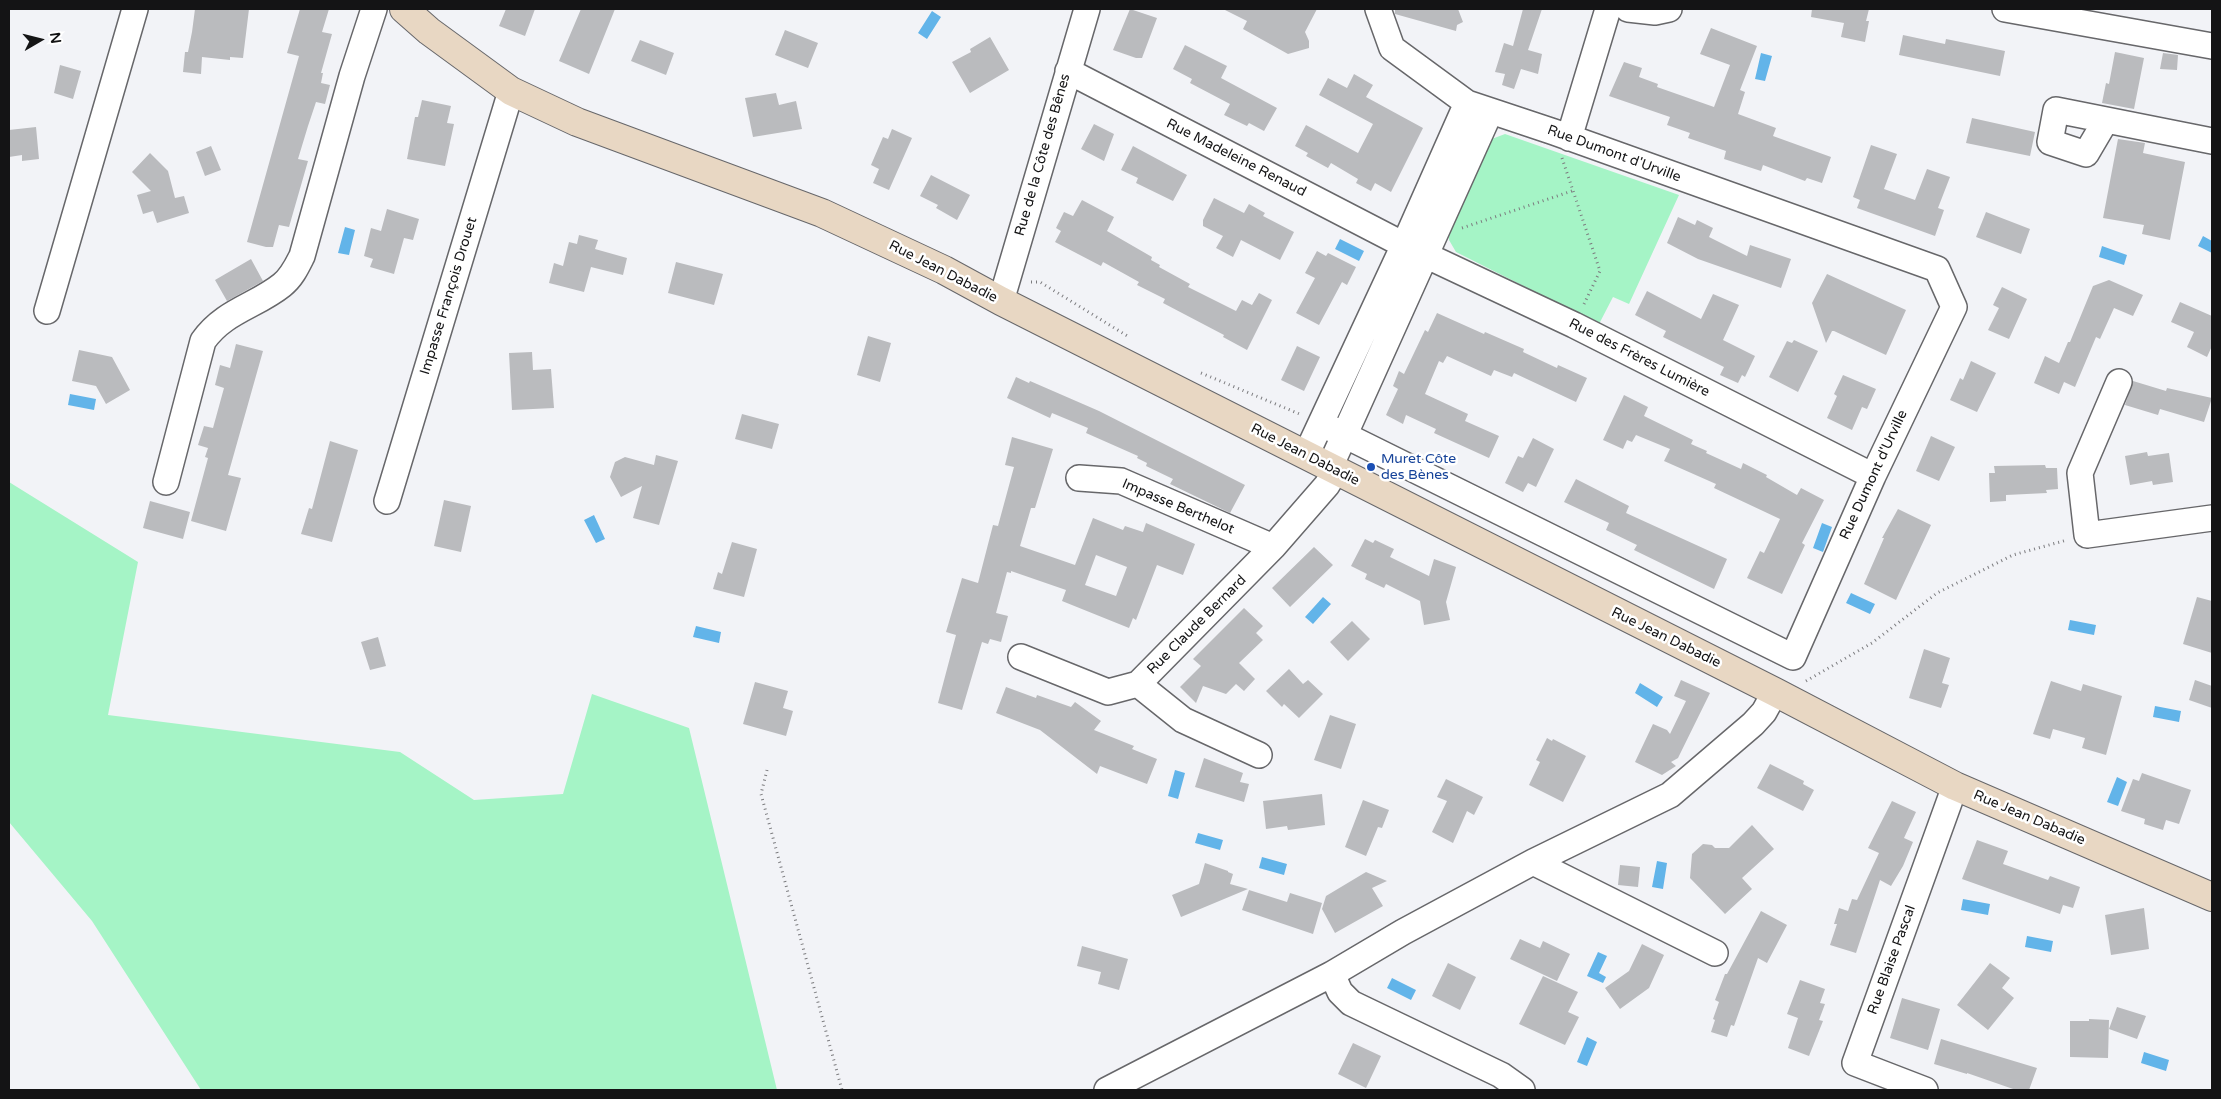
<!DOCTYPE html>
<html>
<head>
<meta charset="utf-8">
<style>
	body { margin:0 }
	#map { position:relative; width:2221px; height:1099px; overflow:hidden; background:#f2f3f7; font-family:"Varela Round",sans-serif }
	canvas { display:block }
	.frame { position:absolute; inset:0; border:10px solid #141415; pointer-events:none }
	.north { position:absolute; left:15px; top:15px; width:50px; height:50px; -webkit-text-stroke:4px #fff; paint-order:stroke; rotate:82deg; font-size:14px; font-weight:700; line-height:20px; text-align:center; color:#141415 }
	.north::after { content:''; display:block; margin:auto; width:18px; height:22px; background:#141415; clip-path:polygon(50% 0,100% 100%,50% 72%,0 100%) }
</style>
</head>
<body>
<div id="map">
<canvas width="2221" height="1099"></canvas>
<div class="frame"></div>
<div class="north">N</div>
</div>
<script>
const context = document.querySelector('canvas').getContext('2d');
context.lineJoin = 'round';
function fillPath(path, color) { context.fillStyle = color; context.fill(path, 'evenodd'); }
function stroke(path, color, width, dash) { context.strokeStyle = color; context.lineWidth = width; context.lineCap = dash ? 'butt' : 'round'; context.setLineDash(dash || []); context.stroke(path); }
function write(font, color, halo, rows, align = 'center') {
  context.font = font + ' "Varela Round",sans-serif'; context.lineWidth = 5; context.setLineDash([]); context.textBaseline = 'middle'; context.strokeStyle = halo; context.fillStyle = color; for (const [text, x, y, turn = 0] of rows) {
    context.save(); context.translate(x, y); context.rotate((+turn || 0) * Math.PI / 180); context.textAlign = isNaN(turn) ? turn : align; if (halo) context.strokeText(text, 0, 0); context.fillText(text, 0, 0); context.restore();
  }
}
fillPath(new Path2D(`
	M1505 134 1679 195 1629 304 1613 297 1599 324 1456 252 1449 240 1448 224 1489 140Z
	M9 482 138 562 108 715 400 752 474 800 563 794 592 694 689 728 777 1090H201L92 921 9 822Z`), '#a5f4c6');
fillPath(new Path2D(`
	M932 11 941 17 927 39 918 33Z
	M1761 53 1772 56 1765 81 1755 79Z
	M345 227 355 230 349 255 338 253Z
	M2203 236 2212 241V253L2198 246Z
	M1340 239 1364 251 1359 261 1335 249Z
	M2102 246 2127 255 2124 265 2099 257Z
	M70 394 96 399 94 410 68 405Z
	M594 515 605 539 596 543 584 520Z
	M1822 523 1832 527 1823 552 1813 548Z
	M1851 593 1875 604 1870 614 1846 603Z
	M1323 597 1331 604 1313 624 1305 617Z
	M2070 620 2096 625 2094 635 2068 630Z
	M696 626 721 632 719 643 693 637Z
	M1640 683 1663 697 1657 707 1635 693Z
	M2155 706 2181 711 2179 722 2153 717Z
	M1175 770 1185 773 1178 799 1168 796Z
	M2117 777 2127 782 2118 806 2107 802Z
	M1198 833 1223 840 1220 850 1195 843Z
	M1262 857 1287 864 1284 875 1259 868Z
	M1657 861 1667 863 1663 889 1652 887Z
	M1963 899 1990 904 1988 915 1961 910Z
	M2027 936 2053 941 2051 952 2025 947Z
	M1598 952 1607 956 1599 973 1606 977 1603 983 1587 976Z
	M1392 978 1416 990 1411 1000 1387 988Z
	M1587 1037 1597 1042 1587 1066 1577 1062Z
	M2144 1052 2169 1060 2166 1071 2141 1063Z`), '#62b4e9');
fillPath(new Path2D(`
	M195 9H249L243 58 230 57V60L202 57 201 74 183 72 185 52H188L192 32Z
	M300 9H329L322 32 332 34 321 73H323L321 83 330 85 325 104 316 102 308 126 298 159 308 161 289 227 279 225 273 247H266L247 242 299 56 287 53Z
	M506 9H535L525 36 499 26Z
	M581 9H615L589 74 559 61Z
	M1130 9 1157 18 1142 58H1136L1113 50Z
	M1223 9H1317L1305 32 1309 41V48L1288 54 1243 29 1247 21Z
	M1395 9H1458L1463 22 1457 25 1456 31 1395 14Z
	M1523 9H1542L1528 50 1542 54 1538 74 1521 69 1514 89 1502 85 1505 74 1495 72 1504 43 1513 46Z
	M1812 9H1869L1866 21H1869L1865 42 1841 37 1844 23 1811 17Z
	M1711 28 1757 46 1740 90 1745 92 1738 114 1776 128 1773 136 1831 157 1822 183 1807 178 1805 181 1763 165 1761 171 1724 159 1726 151 1688 138 1690 133 1667 125 1670 117 1609 96 1624 62 1642 68 1639 77 1658 84 1657 87 1714 107 1730 65 1700 54Z
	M785 30 818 43 808 68 775 55Z
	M1903 35 1945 44 1946 39 2005 51 2000 76 1899 55Z
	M990 37 1009 70 970 93 952 62 971 52 970 49Z
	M640 40 674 53 666 75 631 61Z
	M1185 45 1227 66 1221 78 1277 108 1264 131 1249 123 1247 126 1224 115 1230 104 1190 83 1192 79 1173 69Z
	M2115 52 2144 58 2134 109 2102 103 2106 83 2109 84Z
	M2163 53 2178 55 2177 70 2160 69Z
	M60 65 81 71 73 99 54 93Z
	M1354 74 1373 85 1366 97 1423 128 1391 192 1375 183 1371 191 1356 183 1358 179 1331 163 1328 168 1306 156 1308 153 1295 146 1306 125 1358 153 1373 124 1319 95 1328 78 1347 88Z
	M776 93 779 105 796 101 802 129 753 137 745 98Z
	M422 100 451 106 447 123 454 124 445 166 407 159 415 117H418Z
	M1972 118 2035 132 2030 156 1966 143Z
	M1094 124 1114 134 1104 161 1081 149Z
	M36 127 39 159 22 161V155L9 157V130Z
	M892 129 912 138 889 190 873 183 879 169 871 165 883 137 888 139Z
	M2118 139 2145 143 2143 153 2185 162 2170 240 2142 234 2144 225 2103 218Z
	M1871 145 1897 154 1884 189 1915 200 1927 169 1950 177 1938 208 1944 210 1935 236 1857 208 1860 200 1853 197Z
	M211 146 221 170 205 176 196 152Z
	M1133 146 1187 175 1173 201 1136 183 1138 178 1121 170Z
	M150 153 168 171 175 198 184 196 189 213 157 223 153 211 143 214 137 195 151 191 132 172Z
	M931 175 970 195 957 220 936 208 938 205 920 196Z
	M1214 198 1244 213 1249 204 1265 213 1263 216 1294 232 1280 260 1241 240 1233 257 1216 248 1223 236 1203 226V220Z
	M1082 200 1114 217 1107 231 1152 257 1151 260 1160 265 1159 267 1190 284 1188 287 1236 311 1242 300 1252 305 1259 293 1272 300 1247 350 1223 337 1224 335 1163 303 1165 299 1137 285 1139 282 1103 262 1101 266 1055 242 1061 231 1056 228 1064 212 1073 216Z
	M387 209 419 219 413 240 404 238 394 274 370 267 373 259 364 256 371 228 381 231Z
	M1986 212 2030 229 2021 254 1976 237Z
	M1678 217 1695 225 1697 220 1713 228 1709 237 1747 256 1750 245 1791 259 1781 288 1698 259 1667 243Z
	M579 235 598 240 595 249 627 258 623 275 591 267 584 292 549 283 554 263 563 266 569 242 577 244Z
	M1317 251 1326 256 1328 253 1356 267 1347 285 1342 282 1319 325 1296 313 1315 278 1305 273Z
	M251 259 263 281 227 301 215 280Z
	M676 262 723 274 714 305 668 293Z
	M1827 274 1906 310 1886 355 1834 331H1832L1826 343 1812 303Z
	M2109 280 2143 295 2133 316 2114 308 2100 339 2096 337 2075 387 2064 382 2059 394 2034 383 2045 356 2059 363 2068 342H2070L2093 286Z
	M2002 287 2027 299 2009 339 1988 330 1999 308 1993 305Z
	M1647 291 1701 319 1713 294 1739 305 1723 340 1755 356 1745 377 1742 375 1738 383 1720 375 1724 367 1663 337 1666 331 1635 315Z
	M2180 302 2212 316V346L2207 357 2187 347 2194 332 2171 322Z
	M1437 313 1484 334 1485 332 1524 349 1523 352 1557 368 1558 365 1587 378 1576 402 1514 373 1512 377 1494 370 1491 376 1447 356 1443 363 1439 361 1425 394 1468 414 1465 421 1499 436 1489 458 1434 433 1436 429 1406 415 1403 424 1386 415 1398 389 1393 386 1399 371 1404 374 1425 330 1428 332Z
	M868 336 891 343 880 382 857 375Z
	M1794 340 1818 351 1798 392 1769 377 1787 341 1792 343Z
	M236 344 263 351 228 475 241 478 226 531 191 521 208 458 205 457 208 448 198 445 204 426 213 428 224 388 215 385 220 365 230 368Z
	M1297 346 1320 357 1304 391 1281 380Z
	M79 350 112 357 130 390 106 404 96 386 72 381Z
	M532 352 533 370 551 369 554 408 512 410 509 353Z
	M1971 361 1996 373 1977 412 1950 400 1960 378 1963 380Z
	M1843 375 1876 389 1867 409 1862 407 1852 430 1827 418 1837 396 1834 394Z
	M1016 377 1029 383 1030 381 1099 411 1245 485 1230 513 1170 484 1173 479 1146 466 1147 463 1137 458 1138 456 1086 433 1088 428 1052 413 1050 418 1007 398Z
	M2133 381 2166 391 2167 388 2212 398 2204 422 2160 409 2158 415 2125 405Z
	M1624 395 1648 407 1644 416 1693 440 1691 444 1707 451 1706 453 1741 469 1743 463 1767 475 1766 477 1797 495 1801 488 1824 500 1802 543 1805 545 1782 594 1747 578 1760 551 1764 553 1780 519 1714 488 1716 484 1664 461 1670 449 1636 435 1632 442 1627 440 1623 449 1603 440Z
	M742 414 779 424 772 449 735 439Z
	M1931 436 1955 447 1939 481 1916 471Z
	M1012 437 1053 449 1035 508H1031L1020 546 1075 565 1093 518 1123 530 1125 526 1143 532 1146 523 1195 544 1183 575 1157 565 1136 620 1133 618 1129 628 1062 601 1066 590 1011 571V573L1007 572 996 613 1008 616 1001 642 990 639 988 644 982 642 962 710 938 703 956 635 946 632 962 578 978 583 993 525 998 526 1014 467 1005 465ZM1096 555 1127 567 1116 596 1085 585Z
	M1533 438 1554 449 1536 487 1528 483 1523 492 1505 483 1518 456 1523 458Z
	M330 441 358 450 332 542 301 534 309 508 312 509Z
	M2147 452 2148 456 2169 453 2173 482 2153 485 2152 481 2130 485 2125 456Z
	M656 455 678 461 659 525 633 518 642 486 621 497 610 477 615 462 625 457 654 465Z
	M2045 465 2046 468H2057L2058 489 2046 490 2047 493 2006 495V501L1990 502 1989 473H1995L1994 466Z
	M1576 479 1629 506 1626 513 1727 559 1714 589 1634 550 1637 545 1606 530 1609 523 1564 502Z
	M444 500 471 506 461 552 434 546Z
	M150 501 190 512 183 539 143 528Z
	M1898 509 1931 525 1896 600 1864 584 1884 538H1882Z
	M1365 539 1373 543 1375 540 1394 549 1390 557 1429 576 1434 559 1456 567 1446 602 1450 620 1424 625 1420 601 1386 584 1384 588 1365 579 1367 574 1351 566Z
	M732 542 757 549 744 597 713 589 718 572 722 574Z
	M1314 547 1333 565 1290 607 1272 588Z
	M2197 597 2212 601V653L2183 644Z
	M1244 608 1263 626 1256 633 1263 640 1239 663 1255 679 1244 691 1236 684 1226 694 1203 686 1196 703 1180 687 1201 666 1193 659Z
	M1352 621 1370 639 1348 661 1330 642Z
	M378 637 386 666 370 670 361 642Z
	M1924 649 1950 658 1942 683 1949 685 1941 708 1909 698Z
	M1289 669 1303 684 1308 680 1323 694 1299 718 1284 704 1282 707 1266 691Z
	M1681 680 1710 693 1678 758 1671 762 1676 766 1662 775 1635 762 1653 724 1667 730 1670 734 1686 701 1674 696Z
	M2195 680 2212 686V708L2189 700Z
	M2051 681 2081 691 2083 684 2122 696 2106 755 2082 748 2085 738 2053 729 2050 739 2033 734Z
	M755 682 788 691 783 708 793 711 786 736 743 724Z
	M1006 687 1036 698 1037 695 1071 707 1075 702 1101 721 1094 730 1134 746 1132 749 1157 759 1147 784 1100 766 1097 774 1040 730 996 713Z
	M1330 715 1356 724 1341 769 1314 760Z
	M1547 738 1552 741 1553 739 1586 756 1563 802 1529 785 1540 762 1536 760Z
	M1204 758 1243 773 1240 782 1249 784 1244 802 1195 787Z
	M1770 764 1804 781 1803 784 1814 790 1803 811 1757 788Z
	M2142 773 2191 790 2179 824 2166 820 2163 830 2144 824 2145 819 2121 811 2133 779 2139 781Z
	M1446 779 1483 797 1474 815 1467 811 1453 843 1432 832 1447 801 1437 797Z
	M1322 794 1325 825 1288 830 1287 826 1266 829 1263 801Z
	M1363 800 1389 810 1382 828 1378 827 1366 856 1345 847Z
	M1892 801 1916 812 1904 838 1913 842 1903 866 1891 886 1880 880 1856 953 1830 945 1837 924H1834L1839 908 1848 911 1852 899 1857 900 1879 853 1868 848Z
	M1752 825 1774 849 1742 878 1752 889 1725 914 1690 878 1692 854 1703 844 1712 845 1715 848H1729Z
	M1977 840 2008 851 2003 864 2048 880 2050 876 2080 887 2073 908 2063 905 2060 914 1962 879Z
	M1205 863 1228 871V872L1233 874 1230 884 1248 889 1181 917 1172 895 1199 884Z
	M1620 865 1640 867 1638 887 1618 885Z
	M1366 872 1387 881 1372 888 1383 906 1335 933 1322 909 1326 896Z
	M1249 890 1287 902 1290 893 1322 903 1313 934 1242 910Z
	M2144 908 2149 949 2111 955 2105 915Z
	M1761 911 1787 925 1767 963 1758 958 1734 1026 1731 1025 1727 1037 1711 1032 1715 1020 1713 1019 1719 1002 1715 1000 1725 974H1727Z
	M1520 939 1540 948 1543 941 1570 954 1557 981 1510 959Z
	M1642 944 1664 955 1649 988 1620 1009 1605 988 1629 971Z
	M1082 946 1128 959 1119 990 1098 984 1101 972 1077 966Z
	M1448 963 1476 977 1460 1010 1432 996Z
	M1990 963 2010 978 2002 988 2014 998 1988 1030 1957 1005Z
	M1543 976 1578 992 1568 1012 1579 1017 1565 1045 1519 1024Z
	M1800 980 1825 989 1820 1003 1825 1004 1819 1020 1823 1021 1809 1056 1788 1048 1798 1018 1787 1014Z
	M1902 998 1940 1009 1928 1050 1890 1038Z
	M2117 1007 2146 1016 2137 1039 2109 1029Z
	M2089 1019 2109 1020 2108 1058 2070 1057V1021H2089Z
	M1941 1039 2037 1068 2029 1090H2016L1967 1073V1074L1934 1064Z
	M1353 1043 1381 1056 1366 1088 1338 1074Z`), '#babbbe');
const street = new Path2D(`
	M1628 9 1655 12 1669 9
	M2005 9 2212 46
	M1068 71 1404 245 1574 325 1873 476
	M2106 120 2086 154 2050 142 2056 110 2212 141
	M1569 138 1608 9
	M1001 301 1087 9
	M47 311 135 9
	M2119 382 2080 473 2087 535 2212 518
	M1322 424 1793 657 1873 476 1954 307 1937 269 1554 132 1467 103 1392 48 1378 9
	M1306 455 1404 245 1467 103
	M1330 467 1490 112
	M1079 478 1121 481 1273 547
	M166 482 203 341C224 311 256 306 282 285 292 277 297 266 302 256L352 76 374 9
	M387 501 511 91
	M1021 657 1108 692 1138 684 1273 547 1327 485 1336 470
	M1138 684 1183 720 1259 755
	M1533 862 1715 953
	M1332 974 1340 992 1351 1003 1501 1075 1522 1090
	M1107 1090 1332 974 1403 932 1533 862 1670 795 1753 724 1764 712 1775 692
	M1925 1090 1855 1063 1955 786`);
const secondary = new Path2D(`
	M404 9 429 31 511 91 577 122 822 213 944 270 1001 301 1775 692 1955 786 2212 897`);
stroke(street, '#67676a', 28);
stroke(secondary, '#67676a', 30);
stroke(new Path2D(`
	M1562 158 1600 271 1584 304
	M1462 228 1572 191
	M1031 282H1040L1129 337
	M1201 373 1302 415
	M1806 681 1872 643 1937 593 2013 555 2067 540
	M767 770 761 794 842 1090`), '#7c7c7f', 3, [1, 4]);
stroke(street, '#fff', 25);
stroke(secondary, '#e8d7c3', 28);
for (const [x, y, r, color] of [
	[1371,467,5,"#1a4fb4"]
]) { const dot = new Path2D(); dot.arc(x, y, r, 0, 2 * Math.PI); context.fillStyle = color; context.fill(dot); stroke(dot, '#fff', 2); }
write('14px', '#141415', '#fff', [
	["Rue Dumont d'Urville",1614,154,20],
	["Rue de la Côte des Bênes",1043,155,-74],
	["Rue Madeleine Renaud",1236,158,27],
	["Rue Jean Dabadie",943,272,27],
	["Impasse François Drouet",449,296,-73],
	["Rue des Frères Lumière",1639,358,27],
	["Rue Jean Dabadie",1305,455,27],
	["Rue Dumont d'Urville",1874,475,-65],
	["Impasse Berthelot",1178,507,23],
	["Rue Claude Bernard",1197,625,-45],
	["Rue Jean Dabadie",1666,638,26],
	["Rue Jean Dabadie",2029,818,23],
	["Rue Blaise Pascal",1892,960,-70]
]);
write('14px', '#164399', '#fff', [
	["Muret Côte",1381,459],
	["des Bènes",1381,475]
], 'left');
</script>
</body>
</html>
